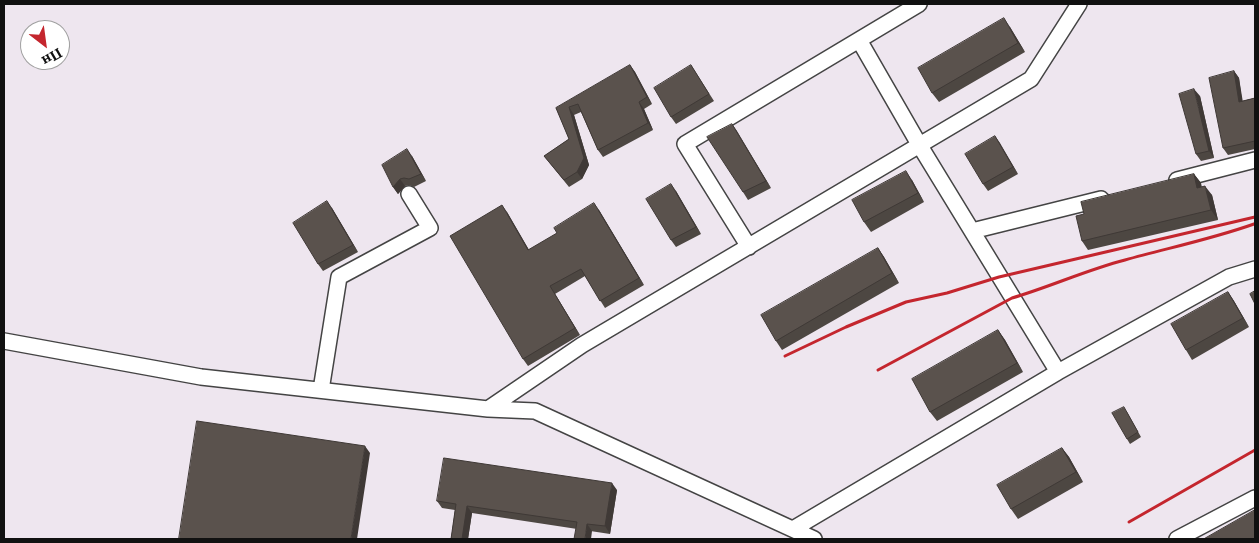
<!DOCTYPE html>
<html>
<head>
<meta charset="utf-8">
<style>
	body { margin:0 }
	#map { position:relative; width:1259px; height:543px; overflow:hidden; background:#fffdf5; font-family:"IBM Plex Serif",serif }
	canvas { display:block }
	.frame { position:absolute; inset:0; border:5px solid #111; pointer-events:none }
	.north { position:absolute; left:20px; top:20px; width:50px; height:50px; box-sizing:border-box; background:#fff; border:1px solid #a0a0a0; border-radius:50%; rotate:150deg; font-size:14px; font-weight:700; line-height:20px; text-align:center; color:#111 }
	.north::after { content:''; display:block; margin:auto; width:18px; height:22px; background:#c4262e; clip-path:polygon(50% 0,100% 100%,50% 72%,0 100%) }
</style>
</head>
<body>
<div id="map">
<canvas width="1259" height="543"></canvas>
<div class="frame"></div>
<div class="north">Пн</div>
</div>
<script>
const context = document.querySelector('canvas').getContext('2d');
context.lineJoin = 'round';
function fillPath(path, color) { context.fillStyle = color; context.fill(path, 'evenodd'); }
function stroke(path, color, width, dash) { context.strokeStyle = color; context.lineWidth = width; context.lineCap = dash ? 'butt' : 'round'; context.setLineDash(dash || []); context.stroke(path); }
fillPath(new Path2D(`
	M4 4H1255V539H4ZM30 30H60V60H30Z`), '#eee6ef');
const minor = new Path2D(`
	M1177 180 1255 160
	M972 231 1101 199
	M749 247 685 144 919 4
	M4 341 201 377 488 409 535 411 814 539
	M1058 372 1229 277 1255 269
	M321 390 339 277 430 228 409 194
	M488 409 582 345 1031 79 1079 4
	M793 529 1058 372 920 146 859 40
	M1177 539 1255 498`);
stroke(minor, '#444', 18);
stroke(minor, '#fff', 15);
stroke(new Path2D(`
	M785 356 846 327 906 302 947 293 999 277 1255 217
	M878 370 1012 298C1050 287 1086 270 1125 260 1168 248 1212 239 1254 224
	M1129 522 1255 450`), '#c4262e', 3);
fillPath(new Path2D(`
	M1010 27 1025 52 939 102 932 93Z
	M630 65 635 72 652 104 644 109 653 130 603 157 598 150 581 112 574 115 589 165 582 179 569 187 544 156 569 139 556 108Z
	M691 65 714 101 676 124 671 117Z
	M1234 71 1239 78 1242 101 1255 98V149L1228 155 1223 148Z
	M1200 96 1214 158 1201 161 1196 154Z
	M732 124 771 188 748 200 743 192Z
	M995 136 1018 174 988 191 983 184Z
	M412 156 426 181 414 187 409 185 405 186 398 194 393 187Z
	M1194 174 1201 183V187L1212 195 1218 220 1088 250 1082 241 1084 214Z
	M912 180 924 202 871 232 864 222Z
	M676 191 701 234 676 247 671 240Z
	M332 208 358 252 323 271 318 264Z
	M599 210 644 285 605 308 585 276 555 294 580 335 528 366 523 359 507 212 529 250Z
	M878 248 884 257 899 283 782 350 776 341Z
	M1228 292 1234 301 1249 327 1192 360 1186 350Z
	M998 330 1005 340 1023 372 937 421 930 412Z
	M1127 412 1141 437 1130 444 1127 439Z
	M1062 448 1069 457 1083 482 1018 519 1011 509Z
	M617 490 610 534 472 513 468 539H451L455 510 442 508 437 501Z`), '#4d4742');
fillPath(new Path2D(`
	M1004 18 1010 27 1025 52 1018 43Z
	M630 65 635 72 652 104 647 97Z
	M1234 71 1239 78 1244 109 1239 102Z
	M1194 89 1200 96 1214 158 1209 151Z
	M639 102 644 109 653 130 648 123Z
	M569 107 574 115 589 165 582 179 577 172Z
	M732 124 737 131 771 188 766 181Z
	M995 136 1000 143 1018 174 1013 167Z
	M407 149 412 156 426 181 421 174Z
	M906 171 912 180 924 202 918 193Z
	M1194 174 1201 183 1204 197 1197 188Z
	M400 179 405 186 398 194 393 187Z
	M671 184 676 191 701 234 696 227Z
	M1205 186 1212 195 1218 220 1211 210Z
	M327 201 332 208 358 252 353 245Z
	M594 203 599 210 644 285 639 278Z
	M502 205 507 212 533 257 528 250Z
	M878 248 884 257 899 283 892 273Z
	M550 286 555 294 580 335 575 328Z
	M1228 292 1234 301 1249 327 1243 318Z
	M998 330 1005 340 1023 372 1017 363Z
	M365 446 370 453 357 539H351Z
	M1062 448 1069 457 1083 482 1076 472Z
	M612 483 617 490 610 534 605 526Z
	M467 506 472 513 468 539H462Z
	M587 524 592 531 591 539H585Z`), '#3f3936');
const building = new Path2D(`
	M1004 18 1018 43 932 93 918 68Z
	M630 65 647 97 639 102 648 123 598 150 578 104 569 107 584 158 577 172 564 180 544 156 569 139 556 108Z
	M691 65 709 94 671 117 654 88Z
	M1234 71 1239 102 1255 98V141L1223 148 1209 78Z
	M1194 89 1209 151 1196 154 1179 94Z
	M732 124 766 181 743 192 707 137Z
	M995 136 1013 167 983 184 965 154Z
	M407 149 421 174 409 179 404 178 400 179 393 187 382 165Z
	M906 171 918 193 864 222 852 200Z
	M1194 174 1197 188 1205 186 1211 210 1082 241 1076 216 1084 214 1081 202Z
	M671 184 696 227 671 240 646 199Z
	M327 201 353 245 318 264 293 223Z
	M594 203 639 278 600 301 581 269 550 286 575 328 523 359 450 236 502 205 528 250 557 233 554 228Z
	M878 248 892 273 776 341 761 315Z
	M1255 291V304L1250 294Z
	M1228 292 1243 318 1186 350 1171 324Z
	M998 330 1017 363 930 412 912 379Z
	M1124 407 1138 432 1127 439 1112 413Z
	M197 421 365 446 351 539H179Z
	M1062 448 1076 472 1011 509 997 485Z
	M444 458 612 483 605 526 587 524 585 539H574L577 522 467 506 462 539H451L456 504 437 501Z
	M1255 510V539H1204Z`);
fillPath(building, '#5a524d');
stroke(building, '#3f3936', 1);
</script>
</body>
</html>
